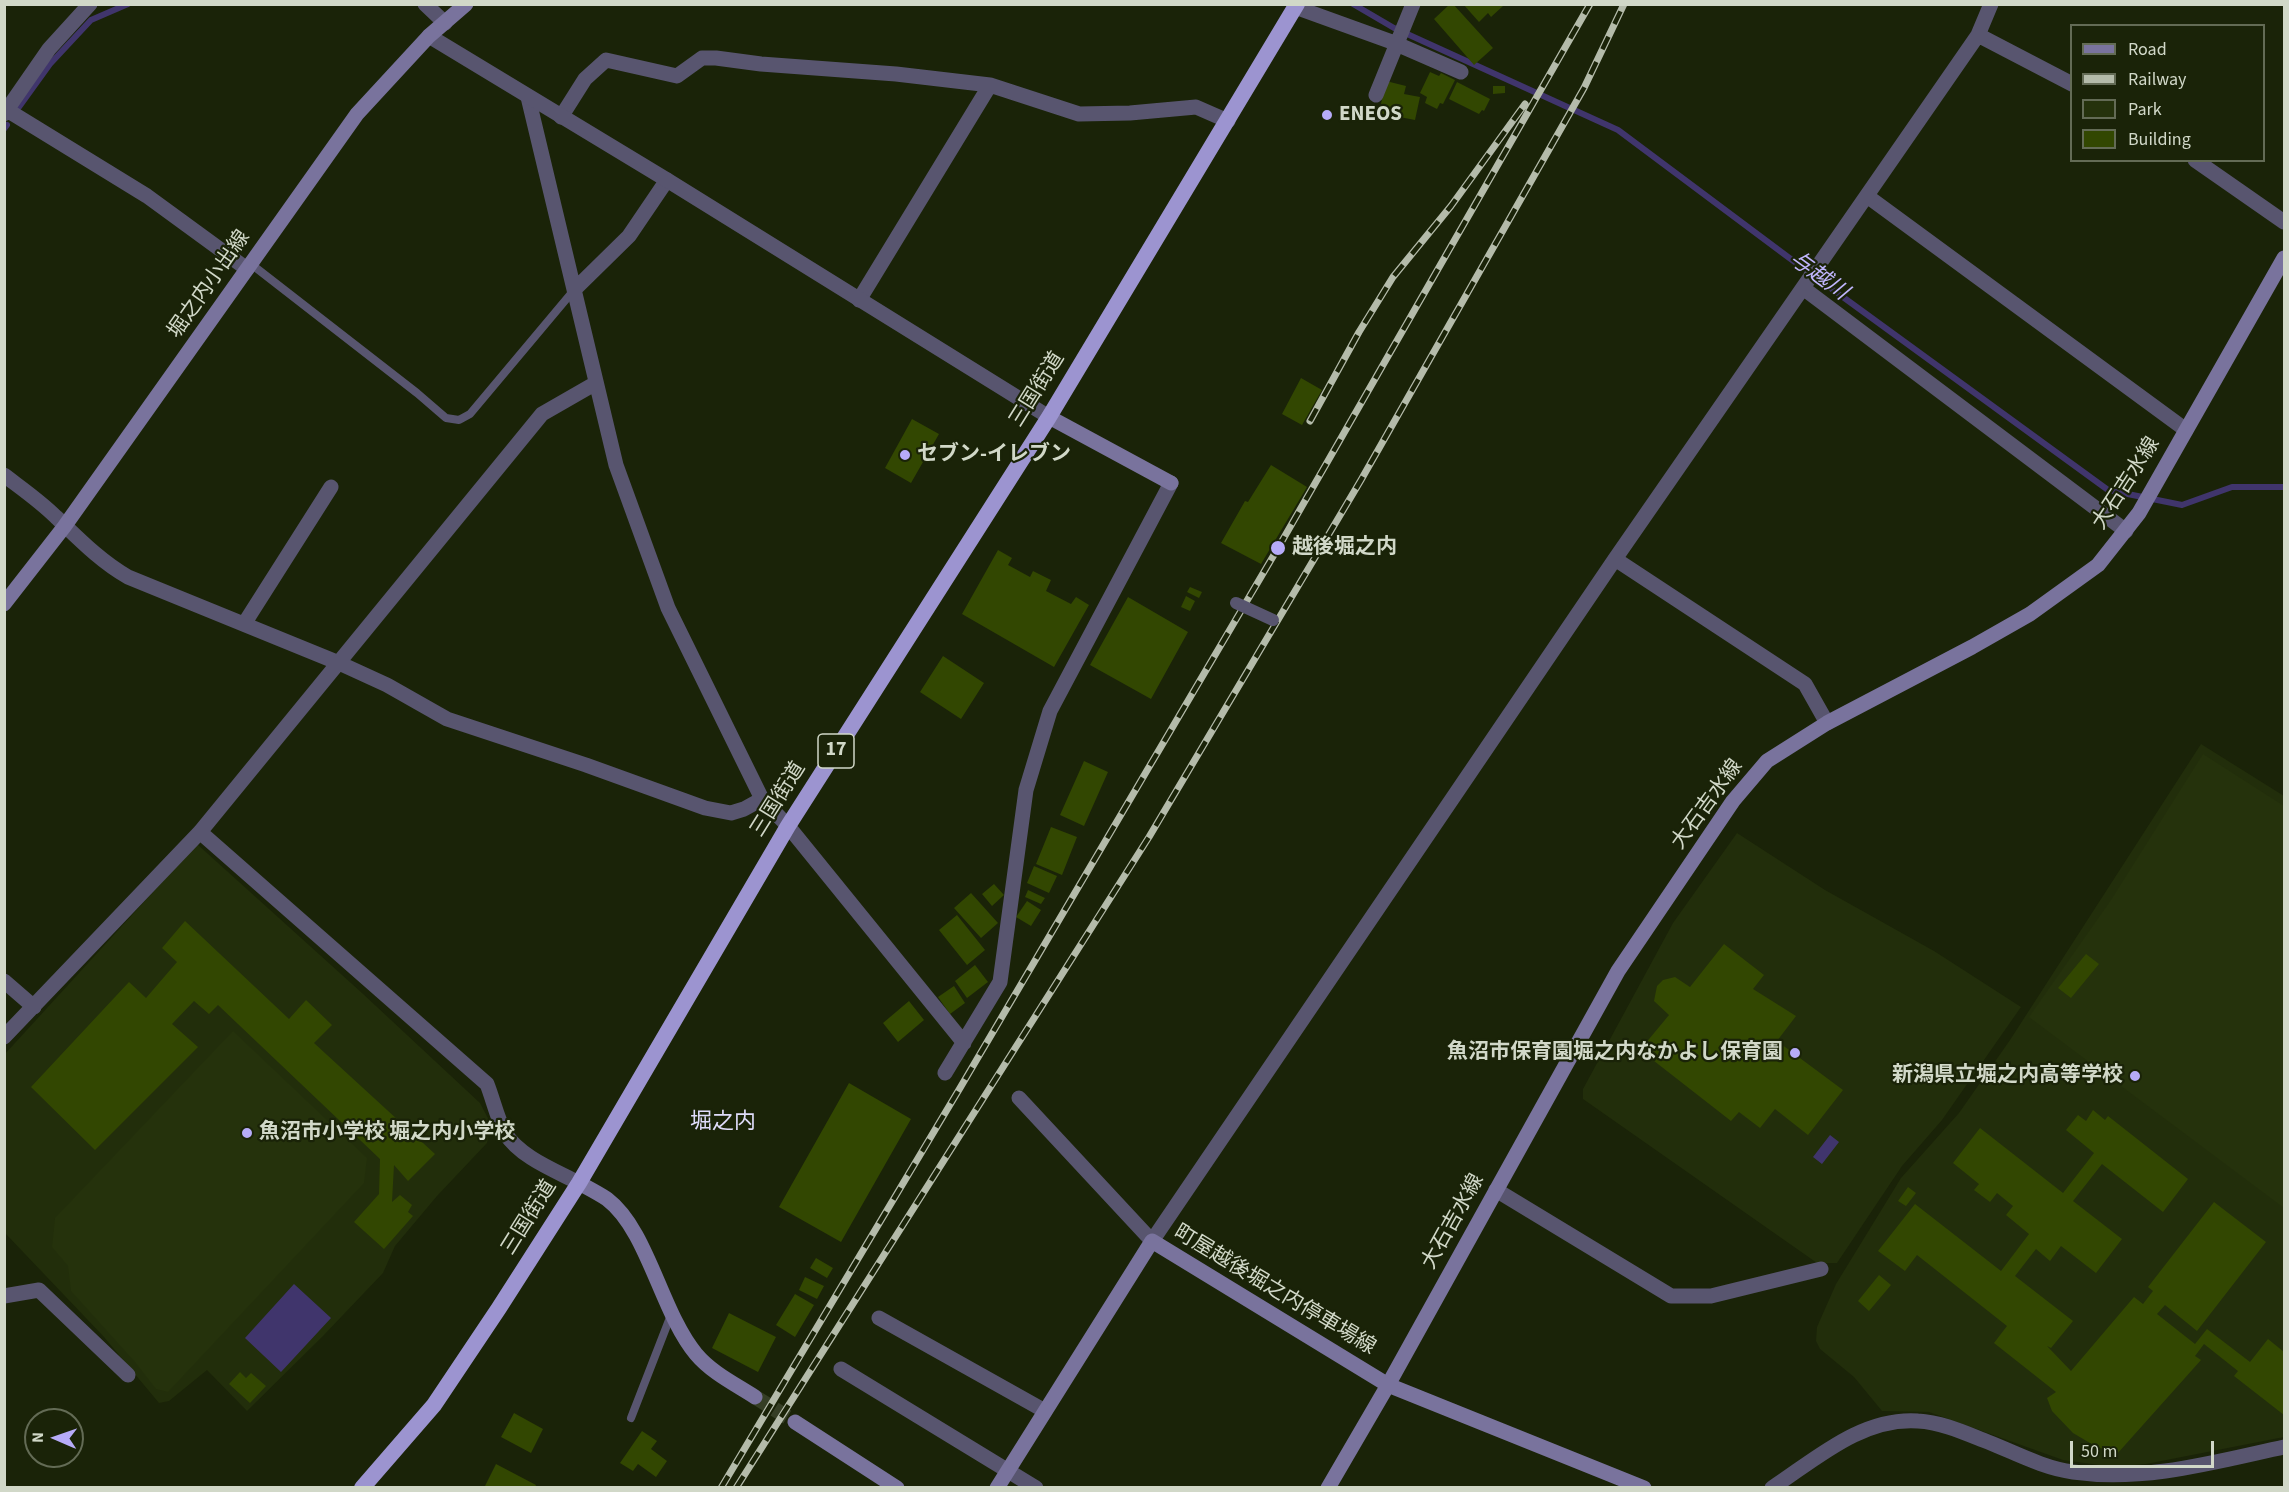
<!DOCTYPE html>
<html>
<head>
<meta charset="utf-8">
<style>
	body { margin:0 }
	#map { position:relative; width:2289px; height:1492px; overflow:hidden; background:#1a2308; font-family:"Source Sans 3",sans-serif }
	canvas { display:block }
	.frame { position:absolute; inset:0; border:6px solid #d1d8c8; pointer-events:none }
	.legend { position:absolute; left:2070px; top:24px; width:195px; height:138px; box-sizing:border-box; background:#1a2308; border:2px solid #636b55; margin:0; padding:8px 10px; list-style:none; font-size:18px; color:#d1d8c8 }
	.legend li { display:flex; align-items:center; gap:12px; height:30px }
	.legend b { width:30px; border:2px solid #636b55 }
	.north { position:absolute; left:24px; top:1408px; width:60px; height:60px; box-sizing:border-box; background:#1a2308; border:2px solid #636b55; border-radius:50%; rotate:272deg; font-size:16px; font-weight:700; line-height:24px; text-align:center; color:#d1d8c8 }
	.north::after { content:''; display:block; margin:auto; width:21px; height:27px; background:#b6abf8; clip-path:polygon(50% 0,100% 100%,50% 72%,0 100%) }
	.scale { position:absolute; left:2070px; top:1441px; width:144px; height:27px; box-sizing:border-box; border:3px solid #d1d8c8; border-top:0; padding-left:8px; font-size:18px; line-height:21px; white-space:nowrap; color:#d1d8c8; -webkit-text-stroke:4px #1a2308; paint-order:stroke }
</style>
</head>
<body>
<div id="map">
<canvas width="2289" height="1492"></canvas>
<div class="frame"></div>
<ul class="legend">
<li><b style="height:8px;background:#79739d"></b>Road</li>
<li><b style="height:8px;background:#b4bbaa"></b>Railway</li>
<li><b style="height:16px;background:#25320c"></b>Park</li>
<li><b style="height:16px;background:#324701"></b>Building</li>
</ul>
<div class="north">N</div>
<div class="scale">50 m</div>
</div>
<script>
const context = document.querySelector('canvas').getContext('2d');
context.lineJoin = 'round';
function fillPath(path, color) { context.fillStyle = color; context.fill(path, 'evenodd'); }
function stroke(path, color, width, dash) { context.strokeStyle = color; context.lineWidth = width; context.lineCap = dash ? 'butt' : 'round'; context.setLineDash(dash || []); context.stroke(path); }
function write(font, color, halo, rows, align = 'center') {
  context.font = font + ' "Source Sans 3","Noto Sans JP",sans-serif'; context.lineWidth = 4.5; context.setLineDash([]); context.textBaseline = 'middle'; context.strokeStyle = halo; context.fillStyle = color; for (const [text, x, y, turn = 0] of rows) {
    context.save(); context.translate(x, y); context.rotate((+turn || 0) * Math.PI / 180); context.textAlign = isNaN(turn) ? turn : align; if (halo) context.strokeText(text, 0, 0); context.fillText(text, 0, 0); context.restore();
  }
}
fillPath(new Path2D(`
	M2201 744 2284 796V1437L2146 1464 2113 1467 2063 1460 1929 1412 1882 1411 1854 1377 1820 1349 1816 1341 1817 1327 1836 1284 1901 1178 1959 1113 2010 1040Z
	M1737 833 1825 890 1934 951 2021 1007 1942 1120 1902 1166 1837 1263H1817L1583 1099V1089L1673 923Z
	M197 844 362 993 480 1103 491 1124 487 1143 437 1196 395 1246 383 1273 323 1336 247 1411 207 1370 169 1401 159 1403 104 1337 5 1233 4 1055Z`), '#222e0b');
fillPath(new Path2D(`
	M2203 754 2284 806V1208L2029 1017 2111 900Z
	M233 1031 367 1158 364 1183 168 1392 156 1389 135 1362 71 1291 68 1266 52 1247 55 1218Z`), '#25320c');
fillPath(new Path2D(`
	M1830 1135 1839 1142 1822 1164 1813 1157Z
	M294 1284 331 1318 281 1372 245 1338Z`), '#40356c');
stroke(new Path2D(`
	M1353 4 1394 28 1618 130 1788 257 2108 490 2182 505 2232 487H2284
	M19 107 50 64 91 20 128 4
	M4 129 7 125`), '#40356c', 6);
fillPath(new Path2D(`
	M1450 4H1453L1493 48 1474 65 1434 19Z
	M1463 4H1502L1503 6 1491 17 1488 13 1479 22Z
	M1430 72 1439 76 1441 73 1455 80 1443 104 1440 103 1437 109 1425 103 1427 97 1420 93Z
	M1386 81 1406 86 1404 94 1420 97 1415 120 1379 113Z
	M1457 82 1490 99 1484 111 1482 110 1479 114 1449 99Z
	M1493 86H1505V93L1493 94Z
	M1301 378 1322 390 1302 425 1282 414Z
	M912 419 939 434 911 483 885 468Z
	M1271 465 1307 487 1261 564 1221 543 1245 501 1248 502Z
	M998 550 1012 558 1008 565 1030 577 1033 571 1051 580 1046 591 1071 604 1076 597 1089 605 1054 667 962 614Z
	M1190 587 1202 592 1199 598 1187 592Z
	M1186 596 1195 601 1190 611 1181 607Z
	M1128 597 1188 632 1151 699 1090 665Z
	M943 656 984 683 961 719 920 692Z
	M1084 761 1108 772 1084 826 1060 815Z
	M1051 827 1077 837 1062 875 1036 864Z
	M1034 866 1057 876 1049 893 1027 883Z
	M994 884 1004 895 992 906 982 894Z
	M1028 890 1045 898 1041 904 1025 897Z
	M971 893 998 923 981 938 954 908Z
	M1027 901 1041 910 1031 926 1016 917Z
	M957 915 985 950 967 965 939 930Z
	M185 921 289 1019 306 1000 332 1025 314 1043 435 1154 408 1181 394 1165 392 1202 400 1195 412 1205 408 1212 413 1216 384 1249 354 1222 379 1194 380 1159 218 1005 209 1014 194 1001 172 1024 198 1047 95 1150 31 1087 129 982 146 998 177 962 162 948Z
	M1724 944 1764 975 1753 989 1796 1016 1777 1041 1843 1090 1808 1135 1775 1109 1760 1128 1739 1112 1731 1121 1640 1050 1669 1015 1654 1001 1657 986 1663 980 1675 977 1690 987Z
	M2086 954 2099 964 2071 998 2058 988Z
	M975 965 988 982 967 998 955 981Z
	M954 986 965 1003 950 1014 938 997Z
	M909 1001 924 1020 898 1042 883 1023Z
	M849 1083 911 1119 841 1242 779 1207Z
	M2093 1110 2105 1120 2108 1116 2188 1179 2163 1212 2102 1164 2073 1201 2122 1239 2096 1273 2061 1246 2050 1261 2036 1249 2015 1276 2073 1321 2051 1348 2047 1346 2071 1371 2134 1297 2143 1304 2153 1291 2148 1287 2214 1202 2266 1242 2197 1331 2165 1305 2157 1314 2195 1344 2207 1329 2250 1362 2268 1339 2284 1352V1415L2234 1376 2238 1371 2204 1344 2195 1356 2201 1360 2117 1454 2095 1446 2073 1433 2052 1411 2047 1398 2056 1392 1994 1343 2007 1326 1917 1255 1905 1271 1878 1251 1915 1204 2001 1271 2029 1234 2006 1215 2013 1206 1997 1193 1990 1202 1974 1190 1979 1184 1953 1163 1980 1128 2063 1193 2094 1153 2066 1130 2078 1115 2086 1121Z
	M1908 1187 1916 1193 1906 1206 1898 1201Z
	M816 1258 833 1268 827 1278 810 1268Z
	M1879 1275 1891 1285 1869 1311 1858 1301Z
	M805 1277 824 1286 817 1299 799 1290Z
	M795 1294 814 1305 795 1337 776 1325Z
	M729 1313 776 1337 758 1372 712 1348Z
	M240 1372 246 1378 251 1373 266 1386 250 1403 229 1384Z
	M514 1413 543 1429 531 1453 501 1437Z
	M642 1431 657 1441 651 1449 667 1461 656 1477 638 1464 633 1471 620 1463Z
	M496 1464 536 1485 535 1488H484Z`), '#324701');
stroke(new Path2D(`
	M755 1397 795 1422`), '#353e25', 15, [15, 8]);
stroke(new Path2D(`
	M251 264 417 393 446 418 459 420 470 414 574 290
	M631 1418 671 1315`), '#58556f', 8);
stroke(new Path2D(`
	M425 4 445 23
	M1295 7 1392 42 1461 72
	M1978 35 2072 84
	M1376 95 1413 4
	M528 97 616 465 668 608 762 799 788 826 964 1043
	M7 110 147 196 247 269
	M4 114 49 49 90 4
	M561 117 585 79 606 60 677 76 702 58H716L761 64 896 74 990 85 1079 114 1130 113 1196 107 1228 121
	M2195 160 2284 222
	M1867 196 2186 430
	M1803 288 2126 531
	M574 290 629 236 667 180
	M859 300 990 85
	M4 475C21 488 40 501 56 517 78 538 100 561 128 577L339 663 387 685 447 719 586 765 705 808 731 813 744 809 762 799
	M1615 559 1805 684 1827 723
	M244 624 331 487
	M200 832 487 1084C493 1099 497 1118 505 1133 520 1157 554 1170 579 1183
	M4 981 34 1007
	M4 1037 200 832 542 414 596 383
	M945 1073 1000 982 1026 790 1050 711 1171 483
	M1019 1098 1152 1241 1615 559 1978 35 1991 4
	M1496 1190 1671 1296H1711L1821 1269
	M4 1296 39 1290 128 1375
	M879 1318 1045 1411
	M841 1369 1036 1488
	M1772 1488C1816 1459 1862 1417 1918 1421 1940 1422 1963 1432 1983 1440 2012 1451 2042 1468 2073 1472 2145 1482 2215 1462 2284 1447`), '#58556f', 15);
stroke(new Path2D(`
	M429 36 667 180 1049 417`), '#58556f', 15);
stroke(new Path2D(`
	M1049 417 1171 483
	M4 604 64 527 357 114 429 36 466 4
	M579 1183C588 1188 598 1193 607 1199 648 1230 661 1312 696 1354 712 1373 735 1384 755 1397
	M795 1422 897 1488
	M997 1488 1152 1241 1388 1385 1644 1488
	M1328 1488 1388 1385 1618 971 1733 801 1767 761 1827 723 1972 647 2030 614 2098 565 2139 513 2284 258`), '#79739d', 15);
stroke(new Path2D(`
	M362 1488 434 1405 499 1308 579 1183 788 826 1049 417 1297 4`), '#9c94d0', 16);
const rail = new Path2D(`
	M1310 421 1359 332 1393 277 1451 206 1525 104
	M721 1488 960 1088 1278 548 1590 4
	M736 1488 1149 837 1361 480 1584 88 1624 4`);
stroke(rail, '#b4bbaa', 7);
stroke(rail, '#1a2308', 4.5, [14]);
stroke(new Path2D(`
	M1236 603 1273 620`), '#58556f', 12);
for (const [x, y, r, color] of [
	[1327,115,6,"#b6abf8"],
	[905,455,6,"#b6abf8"],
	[1278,548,8,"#b6abf8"],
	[1795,1053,6,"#b6abf8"],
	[2135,1076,6,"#b6abf8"],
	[247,1133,6,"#b6abf8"]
]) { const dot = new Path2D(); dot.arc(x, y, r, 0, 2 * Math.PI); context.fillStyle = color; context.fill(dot); stroke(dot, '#1a2308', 2); }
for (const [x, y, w] of [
	[836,751,36]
]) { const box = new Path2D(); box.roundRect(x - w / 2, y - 17, w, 34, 4.5); context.fillStyle = '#1a2308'; context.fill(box); stroke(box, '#d1d8c8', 1.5); }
write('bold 20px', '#d1d8c8', null, [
	["17",836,751]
]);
write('bold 21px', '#d1d8c8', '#1a2308', [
	["ENEOS",1339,115],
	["セブン-イレブン",917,455],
	["越後堀之内",1292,548],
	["魚沼市保育園堀之内なかよし保育園",1783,1053,"right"],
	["新潟県立堀之内高等学校",2123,1076,"right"],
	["魚沼市小学校 堀之内小学校",259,1133]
], 'left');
write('21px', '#d1d8c8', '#1a2308', [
	["堀之内小出線",210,285,-55],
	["三国街道",1038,390,-58],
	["大石吉水線",2127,484,-57],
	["三国街道",779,800,-58],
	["大石吉水線",1708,805,-54],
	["三国街道",530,1218,-58],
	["大石吉水線",1454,1222,-61],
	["町屋越後堀之内停車場線",1274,1291,31]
]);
write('italic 22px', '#c0b6fd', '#1a2308', [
	["与越川",1818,277,36]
]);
write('22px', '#dfdcfa', '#1a2308', [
	["堀之内",723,1123]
]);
</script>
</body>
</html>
